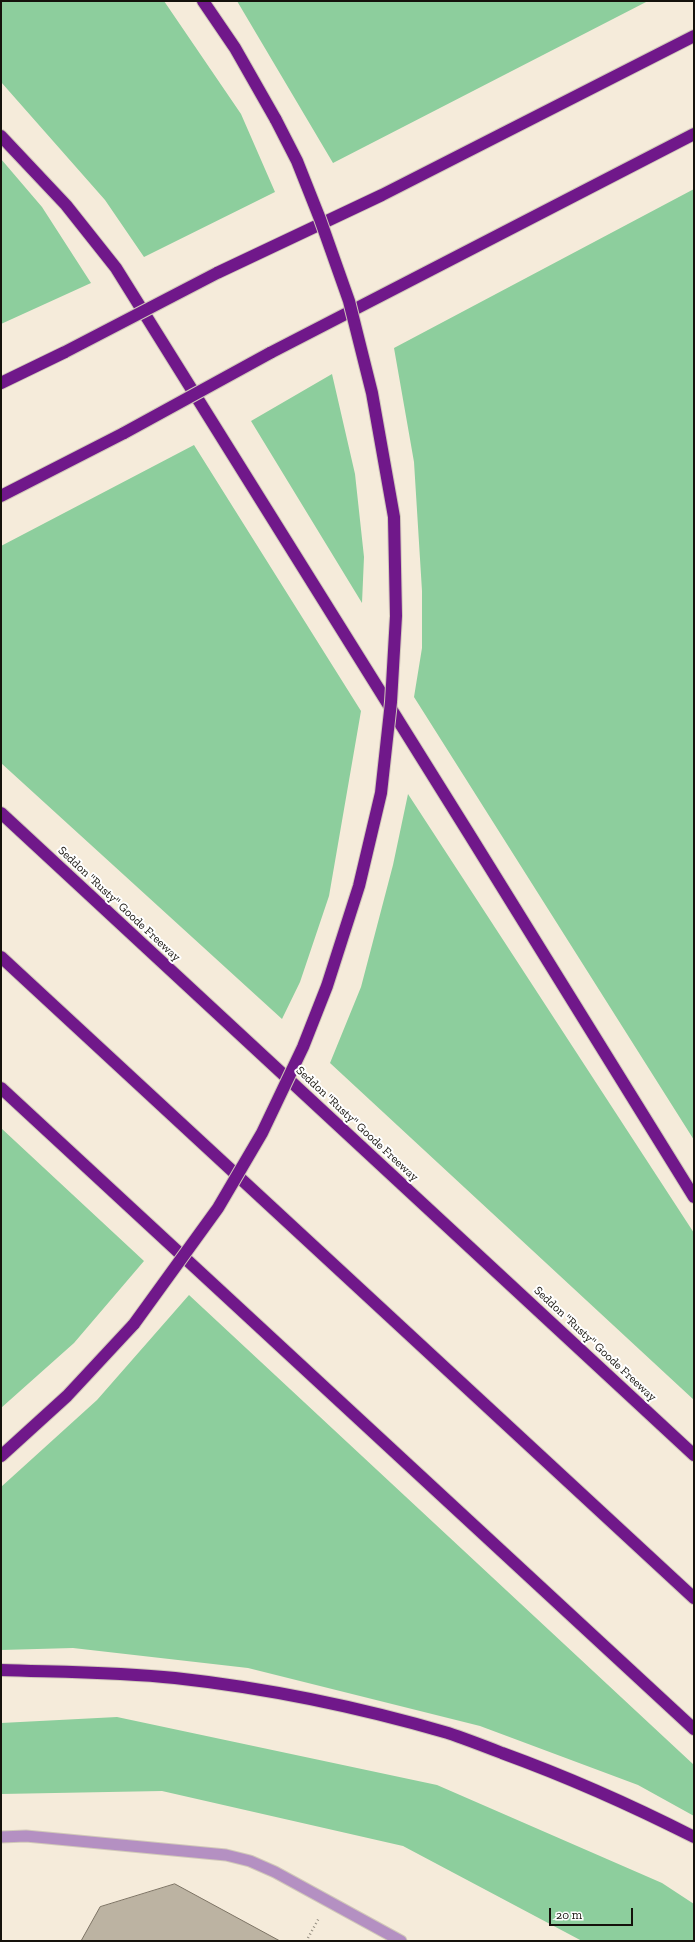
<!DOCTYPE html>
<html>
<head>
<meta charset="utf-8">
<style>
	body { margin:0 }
	#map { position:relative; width:695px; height:1942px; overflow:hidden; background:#f5ebda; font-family:"Zilla Slab",serif }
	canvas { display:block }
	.frame { position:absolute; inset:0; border:2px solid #15120c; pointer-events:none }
	.scale { position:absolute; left:549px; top:1908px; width:84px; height:18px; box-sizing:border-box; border:2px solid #15120c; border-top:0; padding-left:5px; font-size:12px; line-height:14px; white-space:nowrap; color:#15120c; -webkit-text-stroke:3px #fff; paint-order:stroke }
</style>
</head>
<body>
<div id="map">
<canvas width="695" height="1942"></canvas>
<div class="frame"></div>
<div class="scale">20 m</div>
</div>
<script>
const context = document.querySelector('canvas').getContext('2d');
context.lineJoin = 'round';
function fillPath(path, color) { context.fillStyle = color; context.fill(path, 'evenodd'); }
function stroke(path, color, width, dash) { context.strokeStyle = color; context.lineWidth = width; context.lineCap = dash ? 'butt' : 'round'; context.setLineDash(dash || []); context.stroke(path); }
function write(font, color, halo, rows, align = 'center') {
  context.font = font + ' "Zilla Slab",serif'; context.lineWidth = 4; context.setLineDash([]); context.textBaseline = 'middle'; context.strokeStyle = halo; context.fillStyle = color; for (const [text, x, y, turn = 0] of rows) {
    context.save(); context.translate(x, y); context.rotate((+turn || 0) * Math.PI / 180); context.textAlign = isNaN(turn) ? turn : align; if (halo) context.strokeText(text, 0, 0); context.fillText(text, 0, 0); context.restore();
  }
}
fillPath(new Path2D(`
	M1 1H164L241 114 275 192 144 257 105 200 1 82Z
	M237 1H648L333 163Z
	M1 159 42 207 91 283 1 324Z
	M694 189V1140L414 697 422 648V591L414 462 394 348Z
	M332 374 355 474 364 557 362 603 251 421Z
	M194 445 361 711 329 896 300 982 282 1019 1 763V546Z
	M408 794 694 1233V1400L330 1063 361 987 393 865Z
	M1 1128 144 1261 74 1343 1 1408Z
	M189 1295 694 1765V1816L638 1785 480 1726 248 1668 73 1648 1 1650V1487L97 1400Z
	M117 1717 437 1785 662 1883 694 1904V1941H582L403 1846 162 1791 1 1794V1723Z`), '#8dce9d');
const building = new Path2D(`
	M175 1884 280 1941H81L100 1907Z`);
fillPath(building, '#bcb3a2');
stroke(building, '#7c7364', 1);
const service = new Path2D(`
	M1 1837 26 1836 226 1855 250 1861 275 1872 401 1941`);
const motorway = new Path2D(`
	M203 1 235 48 276 120
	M1 136 66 205 116 268 471 837 694 1197
	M217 273 382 195 694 36
	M270 353 694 134
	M1 383 65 352
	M1 496 124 433
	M1 813 694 1455
	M1 957 694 1598
	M1 1088 694 1729
	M1 1456 67 1396 134 1324
	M1 1670C59 1672 117 1672 175 1678 266 1688 359 1707 448 1733 466 1739 484 1746 502 1753 568 1777 631 1805 694 1837`);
stroke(service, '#d1c8b9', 13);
stroke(motorway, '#d1c8b9', 14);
stroke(new Path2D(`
	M308 1938 319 1918`), '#918b7e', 2.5, [1, 3]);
stroke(service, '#b490c2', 11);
stroke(motorway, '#70188a', 12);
const motorwayBridge = new Path2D(`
	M65 352 217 273
	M124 433 270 353
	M134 1324 218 1208 262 1133 303 1047 327 986 359 886 381 793 391 702 396 616 394 517 372 393 349 301 320 219 297 161 276 120`);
stroke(motorwayBridge, '#d1c8b9', 14, []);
stroke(motorwayBridge, '#70188a', 12);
write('12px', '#15120c', '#fff', [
	["Seddon \"Rusty\" Goode Freeway",119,904,43],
	["Seddon \"Rusty\" Goode Freeway",357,1124,43],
	["Seddon \"Rusty\" Goode Freeway",595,1344,43]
]);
</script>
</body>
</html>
